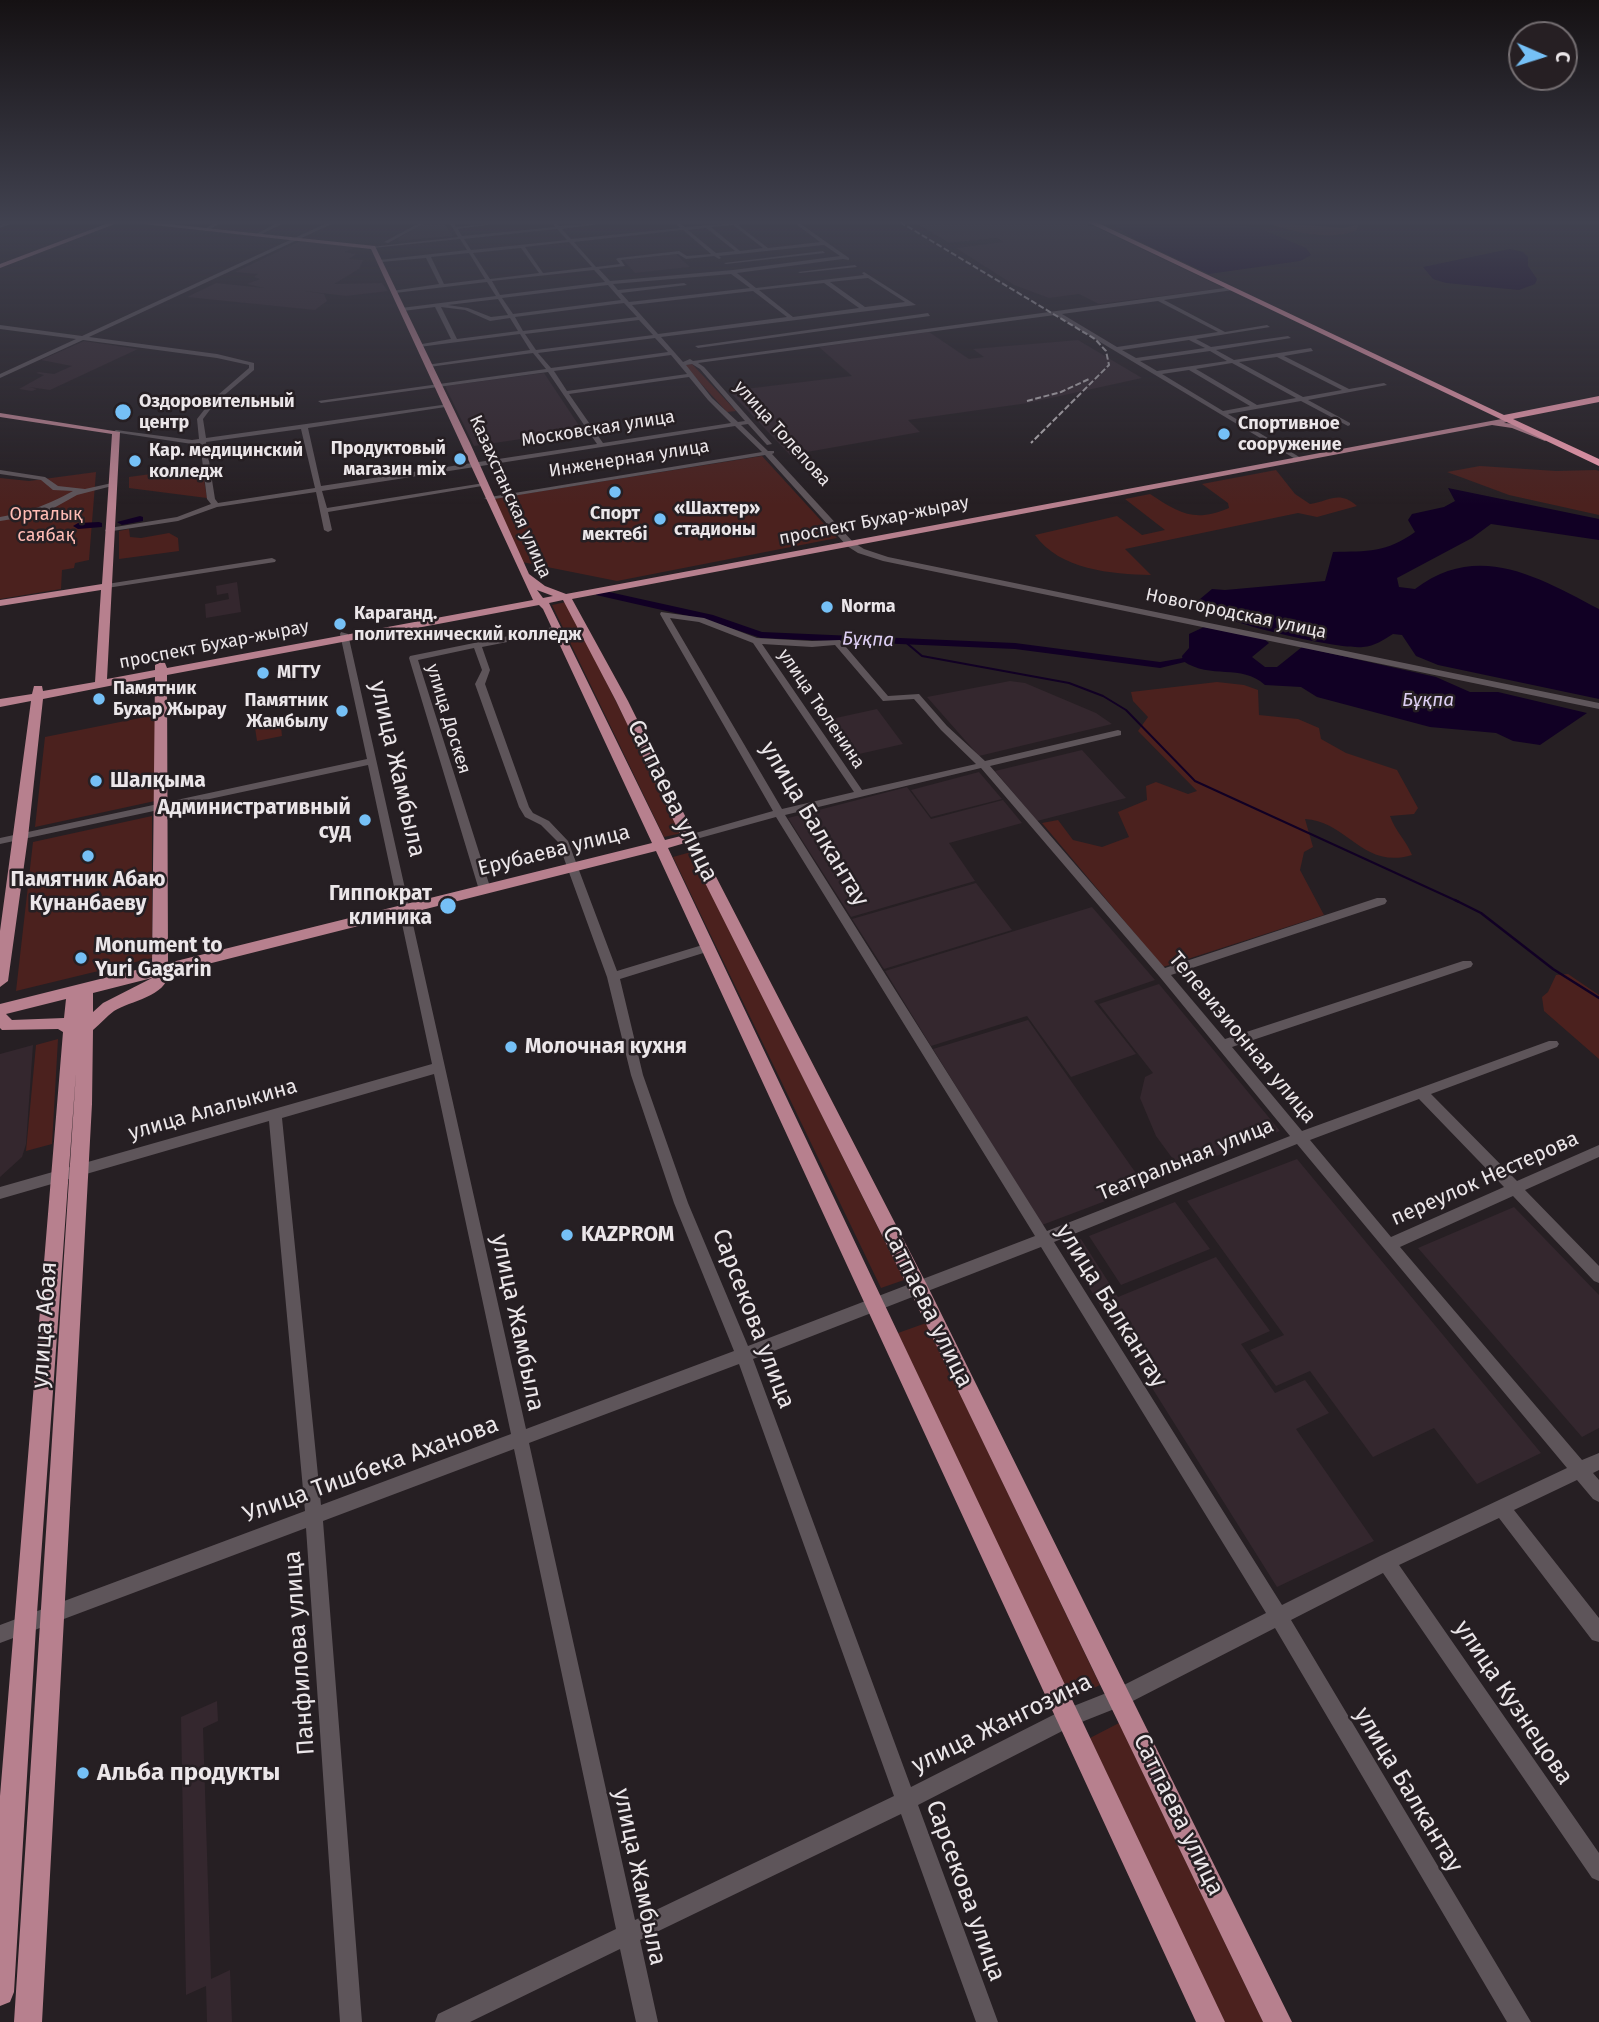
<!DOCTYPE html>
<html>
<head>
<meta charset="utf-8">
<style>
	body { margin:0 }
	#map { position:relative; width:1599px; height:2022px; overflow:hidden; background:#261f23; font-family:"Fira Sans",sans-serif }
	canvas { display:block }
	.north { position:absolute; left:1508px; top:21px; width:70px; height:70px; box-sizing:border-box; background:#261f23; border:2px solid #756f72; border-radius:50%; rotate:93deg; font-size:19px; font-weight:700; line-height:28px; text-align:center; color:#ebe6e9 }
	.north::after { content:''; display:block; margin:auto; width:24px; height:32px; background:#75c0f6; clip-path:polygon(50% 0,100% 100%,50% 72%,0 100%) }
</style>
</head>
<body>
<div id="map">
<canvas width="1599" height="2022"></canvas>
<div class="north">С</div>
</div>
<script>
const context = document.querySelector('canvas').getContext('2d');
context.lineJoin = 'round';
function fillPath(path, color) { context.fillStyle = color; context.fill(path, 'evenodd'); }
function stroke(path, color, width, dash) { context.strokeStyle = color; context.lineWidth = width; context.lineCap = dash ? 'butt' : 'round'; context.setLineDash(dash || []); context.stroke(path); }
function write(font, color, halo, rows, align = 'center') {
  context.font = font + ' "Fira Sans",sans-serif'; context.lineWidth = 5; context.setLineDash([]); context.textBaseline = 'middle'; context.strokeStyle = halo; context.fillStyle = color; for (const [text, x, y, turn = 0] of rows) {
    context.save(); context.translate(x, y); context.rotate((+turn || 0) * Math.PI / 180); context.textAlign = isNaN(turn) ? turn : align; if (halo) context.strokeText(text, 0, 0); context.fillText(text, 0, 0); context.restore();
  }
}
fillPath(new Path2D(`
	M427 222H443L453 236 399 241 398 238Z
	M914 222H1086L1090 224 1087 226 1096 227 1224 288 1099 304 1079 294 1049 298 1014 285 956 248 1003 242 997 238 949 243Z
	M300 241 357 247 345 252 356 254 349 259 363 260 359 269 334 284 382 283 388 291 346 296 305 291 324 294 327 301 315 310 187 297 216 283 264 288 247 284 260 279 254 277 258 274 235 272Z
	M676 254 690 267 635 273 623 260Z
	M929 332 969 359 984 357 973 349 1078 340 1142 378 1028 403 908 420 920 432 790 455 729 391 852 376 819 347Z
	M84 341 138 349 50 390 29 387 37 389 32 391 19 389 44 375 36 373 39 372 54 374 72 366 41 360Z
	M544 373 582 430 474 446 445 386Z
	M237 582 241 612 206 618 205 604 229 599 228 593 217 595 216 586Z
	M1010 681 1025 683 1096 713 1112 724 979 756 927 697Z
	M877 709 903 744 846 757 822 721Z
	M1082 750 1126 798 1037 821 995 771Z
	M979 772 1002 799 931 817 911 790Z
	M907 787 931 819 1003 800 1022 823 949 843 975 881 851 917 788 818Z
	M976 883 1012 930 884 969 852 919Z
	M1092 907 1155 980 1094 1001 1136 1054 1071 1077 1027 1016 931 1046 885 971Z
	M1159 984 1216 1053 1280 1131 1181 1170 1156 1136 1140 1098 1145 1077 1153 1073 1099 1004Z
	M1028 1020 1145 1186 1042 1225 933 1049Z
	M33 1045 26 1144 22 1157 0 1177V1054Z
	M1297 1159 1541 1453 1477 1484 1434 1428 1373 1457 1310 1371 1276 1386 1250 1350 1284 1335 1187 1201Z
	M1175 1202 1210 1249 1121 1285 1089 1236Z
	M1514 1207 1599 1295V1428L1582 1437 1418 1248Z
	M1081 1239 1118 1297 1216 1257 1270 1331 1241 1344 1275 1393 1305 1380 1329 1413 1296 1429 1374 1541 1277 1587 1063 1246Z
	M217 1701 218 1721 203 1728 211 1979 230 1970 232 2022H207L206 1986 186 1995 181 1717Z`), '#34272e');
fillPath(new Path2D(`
	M1267 222 1343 228 1358 225 1357 230C1334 241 1290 233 1267 222Z
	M692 364 736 411 727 412 684 365Z
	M762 456 837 538 617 581 522 562 492 499Z
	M1480 466 1556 471 1596 470 1599 471V515L1509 495 1447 472Z
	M202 467 207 498 129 488V477Z
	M1276 470 1295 494 1310 504C1330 501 1339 490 1357 506L1317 517 1298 513 1125 549 1151 575C1111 574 1060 570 1035 535L1117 516 1142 535 1165 530 1125 499 1150 494C1179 513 1194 523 1229 508L1228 503 1202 484Z
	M96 472 89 560 75 563 74 568 62 570 61 589 0 599V478L29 481Z
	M129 529 130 537 141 538 169 533 178 538 179 551 119 559V531Z
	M566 602 682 833 664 837 552 605Z
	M1217 682 1244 685 1258 690 1259 715 1298 719 1319 728 1321 739 1346 753 1397 770 1418 808 1414 814 1390 816C1395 831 1406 840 1412 855 1363 870 1347 821 1305 819L1313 847 1304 852 1300 870 1324 915 1163 967 1042 823 1058 820 1073 840 1102 847 1129 837 1118 812 1147 800 1146 786 1156 782 1188 794 1197 791 1138 731 1148 717 1133 701 1131 692Z
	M155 715V801L35 827 45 737Z
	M280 716 282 736 257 741 254 721Z
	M152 816V958L16 991 33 842Z
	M691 852 904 1280 881 1288 673 857Z
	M1568 974 1599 995V1059L1544 1011 1542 997 1548 992 1556 975Z
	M58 1039 52 1144 26 1151 36 1045Z
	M926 1323 1100 1685 1067 1701 898 1333Z
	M1119 1723 1263 2022H1222L1090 1738Z`), '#4b211e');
fillPath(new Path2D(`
	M1110 222H1213L1258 228 1306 248 1311 255 1300 261 1209 274 1136 240Z
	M1510 249 1523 252 1528 257V266L1537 279 1535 284 1519 290 1446 283 1433 279 1423 267Z
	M1448 488 1599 519V540L1491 524 1472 538 1397 578 1399 587 1415 589C1478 541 1538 577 1599 609V699L1438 665 1416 656 1402 635 1393 634C1383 640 1375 646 1363 647 1337 650 1212 620 1194 604L1212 589 1225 590 1325 581 1333 552C1368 551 1386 553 1415 532L1408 520 1412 514 1444 507 1455 501Z
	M1204 627 1264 639 1269 643 1252 657 1265 667H1277L1302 647 1436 677 1470 692H1498L1587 713 1540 745 1513 741 1496 733 1430 727 1317 697 1301 687 1265 685C1241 663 1211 680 1183 661L1182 656 1189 648V634Z`), '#110024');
stroke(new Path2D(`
	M903 640 922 656 1069 683 1103 696 1126 710 1195 781 1459 902`), '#110024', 2);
stroke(new Path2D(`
	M1455 900 1481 913 1553 969 1599 998`), '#110024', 2.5);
fillPath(new Path2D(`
	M140 516 143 517V521L122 525 117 522Z
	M99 522 102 523V527L78 529 73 526 78 523Z
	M600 590 713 615 762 632 1015 643 1160 662 1183 658 1189 661 1160 668 1015 649 761 638 706 620 596 595V591Z`), '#110024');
fillPath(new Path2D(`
	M9 222H16L0 228V225Z
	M216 222H222L207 231 203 230Z
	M279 222H286L258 236 254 235Z
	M329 222H336L89 337 217 354 254 363V370L215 403 203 419 206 438 449 404 452 406 308 428 321 486 597 444 548 372 321 403 318 401 546 369 533 353 429 367 426 365 530 350 520 334 419 347 416 345 451 339 435 307 403 311 401 308 496 296 487 282 395 293 392 291 439 284 426 258 381 262 379 260 467 250 460 239 373 248 371 247 458 237 449 222H453L456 227 507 222 458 229 462 236 555 227 551 222H556L559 226 614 222 562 229 571 239 680 228 674 222H679L685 227 751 222 738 225 768 248 820 242 793 222H798L849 258V260L843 259 737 273 756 288 864 275 862 273 864 272 916 305 661 337 683 362 690 359 693 361 1231 287 1233 290 1164 300 1225 332 1267 325 1270 327 1196 339 1211 347 1288 336 1291 338 1216 350 1234 360 1311 348 1313 351 1284 356 1349 389 1384 383 1387 385 1308 400 1350 423V425L1348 426 1301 401 1228 414 1301 458V460H1297L1055 315 698 363 704 367 772 444 767 445 748 424 741 425 768 451H774V453L772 454 853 542 864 549 888 557 1599 703V709L883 561 858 553 847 546 765 455 488 500 484 498 762 452 735 426 322 491 327 508 484 483 488 485 328 512 332 530 328 532 324 530 316 492 217 507 178 521 106 532 105 530 109 528 177 517 211 504 207 499 200 443 192 444 113 432 116 430 192 440 199 439 197 419 211 401 249 368V365L217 358 83 340 0 378V374L76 339 0 329V325L82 336ZM733 225 763 248 740 251 711 227ZM706 228 735 251 716 253 688 230ZM557 229 567 240 471 250 464 239ZM683 230 711 254 687 256 679 251 618 258 616 259 620 264 596 267 574 242ZM569 242 592 267 543 273 525 247ZM824 245 840 256 733 270 610 281 599 269 625 266 621 260 678 254 686 259 714 256 719 259 721 258 719 256ZM521 248 539 273 490 279 473 253ZM469 253 485 279 444 284 431 257ZM594 270 605 282 500 295 492 281ZM731 274 750 288 629 302 621 293 687 285 684 283 618 290 613 284ZM868 278 905 302 865 307 830 282ZM824 283 859 308 793 317 759 290ZM608 285 621 300 513 314 502 298ZM753 291 787 317 658 334 632 305ZM498 299 508 315 491 317 468 308 448 305ZM1158 301 1218 332 1117 347 1062 314ZM624 303 637 317 523 331 515 317ZM441 307 465 310 490 321 510 318 518 331 457 339ZM639 320 653 335 536 350 525 334ZM655 338 668 352 551 368 538 353ZM1189 340 1205 348 1136 358 1122 350ZM1210 351 1227 361 1157 371 1140 361ZM671 355 687 374 567 391 554 371ZM1277 357 1342 390 1303 397 1239 362ZM1232 363 1296 398 1257 405 1196 369ZM692 364 700 369 745 421 738 422 712 398 686 365ZM1189 370 1250 406 1223 411 1162 374ZM689 377 708 400 731 423 603 443 569 394ZM301 429 315 488 218 503 215 499 206 442Z
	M421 222H427L388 243 384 242Z
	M823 251 825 253 726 264 724 263Z
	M855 265 857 267 800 273 798 272Z
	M928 313 930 316 698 348 695 346Z
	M0 470 45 477 58 486 85 489 112 483 116 485 77 495 52 509 32 516 0 521V517C29 512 47 505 73 491L53 490 41 480 0 474Z
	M272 558 276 560 275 562 107 588 103 586 107 584Z
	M661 612 704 618 757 638 812 641 840 640 888 696 919 694 947 726 985 761 1118 730 1121 731V735L990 766 1165 968 1377 898H1385L1387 901 1385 904 1171 975 1225 1039 1463 961H1471L1473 964 1471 967 1232 1047 1302 1131 1549 1041H1557L1559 1044 1557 1047 1431 1094 1517 1181 1599 1145V1157L1525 1190 1599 1266V1283L1594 1281 1513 1196 1400 1247 1582 1460 1599 1453V1470L1593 1473 1599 1480V1502L1593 1499 1577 1480 1514 1510 1599 1618V1642L1592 1640 1499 1518 1399 1565 1599 1853V1881L1592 1878 1383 1573 1291 1620 1531 2022H1507L1275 1628 1127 1704 1074 1725 918 1805 998 2022H976L901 1814 640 1940 658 2022H636L620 1949 470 2022H435L438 2014 616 1929 514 1449 323 1521 362 2022H340L306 1528 0 1643V1625L305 1511 269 1121 0 1199V1187L432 1064 368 765 0 844V838L367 759 340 634 341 632 348 634 526 1429 734 1351 674 1203 631 1075 607 977 558 842 541 825 525 817 519 807 475 684 482 670 474 648 418 660 491 890 485 894 479 890 409 658 410 656 558 626 562 629 558 632 482 647 490 670 485 684 529 807 533 813 549 821 568 841 617 971 709 943 715 947 713 950 620 979 643 1075 688 1203 748 1346 1035 1236 776 817 689 841 684 838 685 836 773 811 660 614ZM670 618 699 622 753 643 854 792 782 809ZM762 644 812 647 835 645 883 701 914 699 941 730 976 764 862 790ZM981 768 1159 976 1290 1136 1047 1231 785 815ZM434 1074 511 1434 321 1505 282 1118ZM1419 1099 1504 1187 1391 1237 1310 1140ZM1297 1144 1567 1468 1380 1556 1282 1605 1054 1242ZM1041 1247 1266 1613 1114 1690 1061 1711 911 1787 753 1359ZM739 1364 894 1796 635 1920 529 1443Z`), '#5e555a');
fillPath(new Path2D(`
	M111 222H120L0 268V264Z
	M126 222H150L375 246 470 443 529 574 545 586 566 594 1507 418 1511 420 1504 423 1516 424 1549 438 1545 441 1512 428 1492 425 572 599 628 701 696 838 926 1283 1292 2022H1263L912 1295 685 843 668 848 1225 2022H1196L656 851 168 974C167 996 130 1001 114 1011 107 1016 100 1024 93 1030L92 1104 42 2022H14L76 1072 36 1627 14 1992 10 2002 0 2006V1796L63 1032 58 1029 2 1030 0 1028V1004L152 966 155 677 43 699 28 837 8 981 0 987V931L31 701 0 707V699L32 694 34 686H42L43 691 95 682 101 590 0 606V600L102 584 112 434 0 417V413L120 432 107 679 155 670V665L161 662 165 663 167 668 533 600 371 249ZM537 590 553 596 543 598ZM563 600 616 701 681 836 665 840 549 603ZM539 605 543 609 652 843 168 963 167 675ZM152 978 103 1003 93 1012V993ZM66 999 64 1018 12 1020 6 1014Z`), '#b7808e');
fillPath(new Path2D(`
	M1087 222H1096L1504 415 1599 396V402L1513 419 1599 459V466Z`), '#f29db0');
stroke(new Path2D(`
	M900 222 1095 339 1106 351 1109 365 1031 443
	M1027 401 1061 392 1089 379`), '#b9b3b6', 2, [6, 2.5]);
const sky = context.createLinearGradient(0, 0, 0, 505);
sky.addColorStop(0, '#151113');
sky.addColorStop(0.44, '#414250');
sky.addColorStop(1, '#41425000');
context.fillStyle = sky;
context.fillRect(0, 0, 1599, 505);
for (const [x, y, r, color] of [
	[123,412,9,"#75c0f6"],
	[1224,434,7,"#75c0f6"],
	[460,459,7,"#75c0f6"],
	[135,461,7,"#75c0f6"],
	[615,492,7,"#75c0f6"],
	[660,519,7,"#75c0f6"],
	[827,607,7,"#75c0f6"],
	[340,624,7,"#75c0f6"],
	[263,673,7,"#75c0f6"],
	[99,699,7,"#75c0f6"],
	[342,711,7,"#75c0f6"],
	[96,781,7,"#75c0f6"],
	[365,820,7,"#75c0f6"],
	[88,856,7,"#75c0f6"],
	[448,906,9,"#75c0f6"],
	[81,958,7,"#75c0f6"],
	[511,1047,7,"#75c0f6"],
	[567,1235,7,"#75c0f6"],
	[83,1773,7,"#75c0f6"]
]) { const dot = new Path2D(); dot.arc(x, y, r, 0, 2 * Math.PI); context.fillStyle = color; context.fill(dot); stroke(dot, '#261f23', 2.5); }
write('bold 18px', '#ebe6e9', '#261f23', [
	["Оздоровительный",139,402],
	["центр",139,423],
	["Спортивное",1238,424],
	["сооружение",1238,445],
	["Продуктовый",446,449,"right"],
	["магазин mix",446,470,"right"],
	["Кар. медицинский",149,451],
	["колледж",149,472],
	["«Шахтер»",674,509],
	["стадионы",674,530],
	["Спорт",615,514,"center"],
	["мектебі",615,535,"center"],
	["Norma",841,607],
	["Караганд.",354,614],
	["политехнический колледж",354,635],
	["МГТУ",277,673],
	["Памятник",113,689],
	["Бухар Жырау",113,710],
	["Памятник",328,701,"right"],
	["Жамбылу",328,722,"right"]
], 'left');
write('18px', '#ebe6e9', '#261f23', [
	["Московская улица",598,429,-9],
	["улица Толепова",782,434,48],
	["Инженерная улица",629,459,-9],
	["Казахстанская улица",510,497,66],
	["проспект Бухар-жырау",874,521,-11],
	["Новогородская улица",1236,614,12],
	["проспект Бухар-жырау",214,645,-11],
	["улица Тюленина",821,709,56],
	["улица Доскея",448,719,73]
]);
write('18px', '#ffbcb5', '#261f23', [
	["Орталық",46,515],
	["саябақ",46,536]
]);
write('italic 19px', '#decff4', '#261f23', [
	["Бұқпа",868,640,2],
	["Бұқпа",1428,701]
]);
write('bold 21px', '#ebe6e9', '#261f23', [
	["Шалқыма",110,781],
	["Административный",351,808,"right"],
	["суд",351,832,"right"],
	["Памятник Абаю",88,880,"center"],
	["Кунанбаеву",88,904,"center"],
	["Гиппократ",432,894,"right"],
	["клиника",432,918,"right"],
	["Monument to",95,946],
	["Yuri Gagarin",95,970],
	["Молочная кухня",525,1047],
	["KAZPROM",581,1235]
], 'left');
write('21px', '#ebe6e9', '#261f23', [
	["Ерубаева улица",554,851,-14],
	["Телевизионная улица",1242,1038,50],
	["улица Алалыкина",213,1110,-16],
	["Театральная улица",1186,1160,-22],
	["переулок Нестерова",1485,1179,-24]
]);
write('24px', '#ebe6e9', '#261f23', [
	["улица Жамбыла",397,769,77],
	["Сатпаева улица",672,801,64],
	["улица Балкантау",814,824,59],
	["улица Балкантау",1111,1306,58],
	["Сатпаева улица",927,1307,64],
	["Сарсекова улица",753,1319,69],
	["улица Жамбыла",517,1323,78],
	["улица Абая",45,1325,-86],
	["Улица Тишбека Аханова",371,1470,-20],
	["Панфилова улица",300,1653,-94],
	["улица Кузнецова",1513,1703,56],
	["улица Жангозина",1002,1724,-26],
	["улица Балкантау",1408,1790,59],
	["Сатпаева улица",1178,1815,64],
	["улица Жамбыла",639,1877,78],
	["Сарсекова улица",965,1891,70]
]);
write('bold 24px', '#ebe6e9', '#261f23', [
	["Альба продукты",97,1773]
], 'left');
</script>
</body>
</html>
